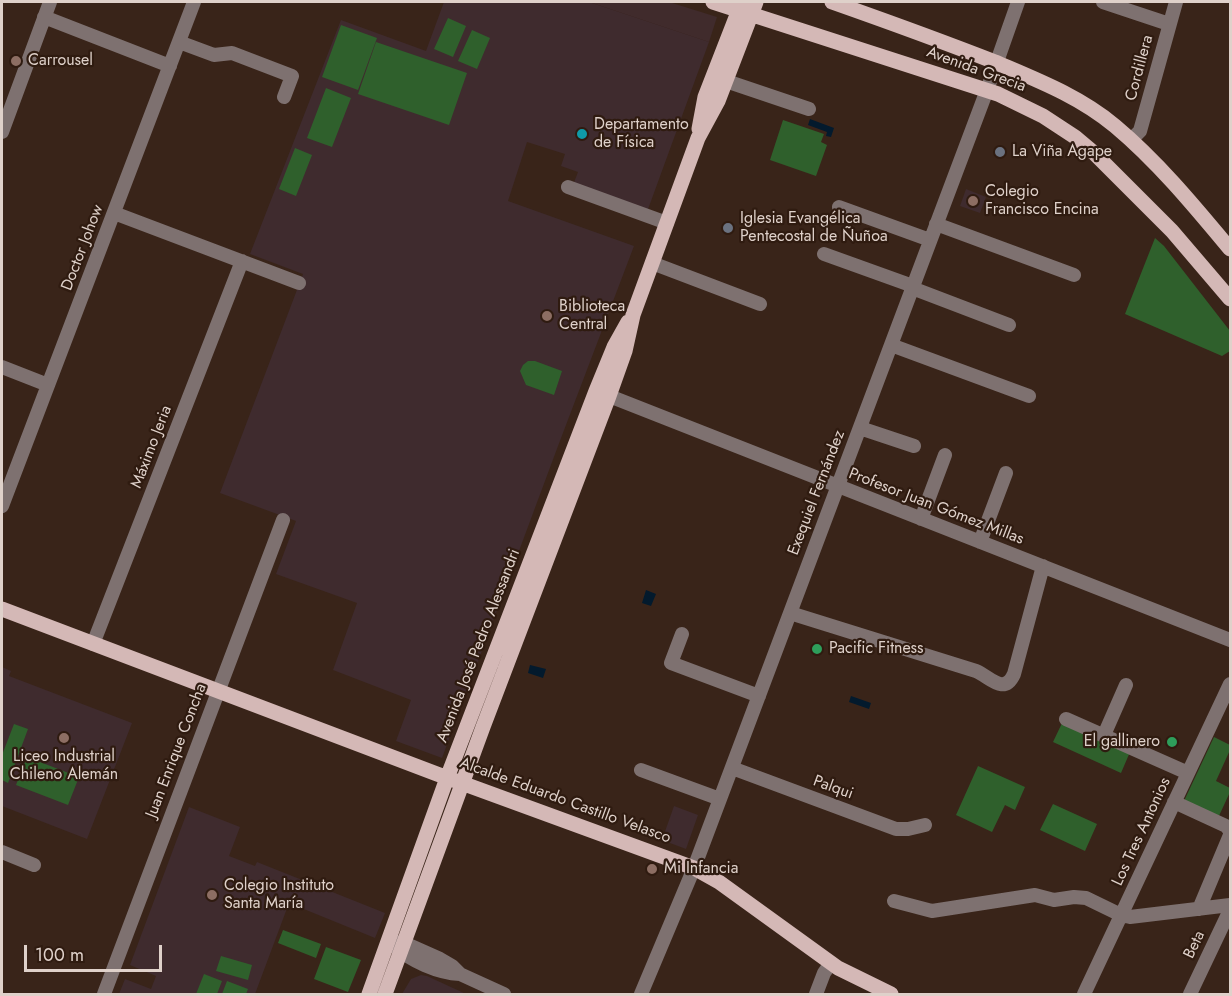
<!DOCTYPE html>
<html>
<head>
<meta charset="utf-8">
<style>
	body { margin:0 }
	#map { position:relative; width:1232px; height:996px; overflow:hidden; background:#392419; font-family:Jost,sans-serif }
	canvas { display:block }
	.frame { position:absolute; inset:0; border:3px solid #dfd1ca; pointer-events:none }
	.scale { position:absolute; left:24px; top:945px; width:138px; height:27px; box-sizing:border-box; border:3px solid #dfd1ca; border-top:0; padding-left:8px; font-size:18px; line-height:21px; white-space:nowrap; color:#dfd1ca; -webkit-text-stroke:4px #2f1b10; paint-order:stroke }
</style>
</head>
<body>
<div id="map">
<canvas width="1232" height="996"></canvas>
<div class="frame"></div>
<div class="scale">100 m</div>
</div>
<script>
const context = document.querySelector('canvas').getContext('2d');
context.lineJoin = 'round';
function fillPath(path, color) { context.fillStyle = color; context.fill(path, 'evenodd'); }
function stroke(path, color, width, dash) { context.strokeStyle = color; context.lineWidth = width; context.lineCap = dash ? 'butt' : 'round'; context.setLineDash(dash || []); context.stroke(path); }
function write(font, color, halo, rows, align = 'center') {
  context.font = font + ' Jost,sans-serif'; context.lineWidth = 4.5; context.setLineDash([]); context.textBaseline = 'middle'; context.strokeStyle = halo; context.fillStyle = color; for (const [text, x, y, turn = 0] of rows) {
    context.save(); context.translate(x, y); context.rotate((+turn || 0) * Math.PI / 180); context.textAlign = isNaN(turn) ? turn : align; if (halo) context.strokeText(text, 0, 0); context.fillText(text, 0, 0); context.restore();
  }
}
fillPath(new Path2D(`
	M589 2H669L717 17 709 42Z`), '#402b2c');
fillPath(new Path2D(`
	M444 2H589L709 42 647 212 573 185 578 172 561 166 565 154 527 142 508 201 634 246 558 446 442 758 396 741 411 700 333 670 357 603 276 574 296 521 220 493 303 274 250 254 341 20 426 51Z
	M966 189 986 197 980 213 960 206Z
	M2 667 11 671 9 676 132 723 87 839 2 806Z
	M674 806 698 815 686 849 662 840Z
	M189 807 240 827 229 856 255 866 257 862 385 913 375 938 289 903 255 994H119L125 979 151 989 156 976 130 965Z
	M421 975 427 976 466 994H402L411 979Z`), '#3f2b2e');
fillPath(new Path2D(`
	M448 18 466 26 453 57 434 49Z
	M341 25 377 38 358 90 322 77Z
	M472 30 490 38 477 69 458 61Z
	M376 42 467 73 449 125 358 94Z
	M326 88 351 98 332 147 307 138Z
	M783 120 824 134 821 142 827 145 816 176 770 160Z
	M295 148 312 155 296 196 279 189Z
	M1155 238 1164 246 1230 331V351L1222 356 1125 314Z
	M528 361H535L562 371 554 395 526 385 520 371 523 365Z
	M1063 721 1130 752 1121 773 1053 742Z
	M14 724 28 729 8 783 2 780V755Z
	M1214 737 1230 745V750L1216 781 1230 788V792L1218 818 1184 801Z
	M27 757 79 777 68 805 16 785Z
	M978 766 1025 787 1015 810 1005 805 992 832 956 815Z
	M1053 804 1097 824 1085 851 1040 830Z
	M283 930 321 944 316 958 278 943Z
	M326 947 361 960 348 992 314 979Z
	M221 956 252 965 248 980 216 971Z
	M204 974 222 981 217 994H196Z
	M227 981 248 989 246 994H222Z`), '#2f602c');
fillPath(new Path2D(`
	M810 119 834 128 831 137 826 136 827 132 808 125Z
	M646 590 656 594 651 606 642 603Z
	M530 665 546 669 543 678 528 673Z
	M851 696 871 703 869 709 849 702Z`), '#031a2d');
stroke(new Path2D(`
	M1103 2 1169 24
	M44 17 170 66
	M179 42 214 55 232 53 292 76 284 97
	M726 81 809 109
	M2 132 50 2
	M1131 140 1140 131 1176 2
	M568 187 667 223
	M839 207 930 240
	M114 213 299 283
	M936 224 1074 275
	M824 254 913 286
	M652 263 760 304
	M912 288 1009 325
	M891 345 1029 396
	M2 367 48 385
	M599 392 1230 640
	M860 428 914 446
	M2 506 194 2
	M921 519 945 455
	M980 542 1006 473
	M790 613 976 671C990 677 1004 696 1014 674L1043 566
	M682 634 671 663 759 696
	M93 644 242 261
	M1066 719 1188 773
	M1104 735 1126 685
	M732 768 896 829H908L925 825
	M641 770 720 799
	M1174 802 1226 826 1230 831
	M2 852 34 865
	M894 901 932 911 1035 895 1054 900 1074 897 1086 898 1121 915 1130 917 1230 905
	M1199 909 1230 835
	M393 942 404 943 440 959 452 966 460 974 504 994
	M394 946C411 961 438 973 460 974
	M104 994 283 520
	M641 994 694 868 987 90 1018 2
	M816 994 824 973 831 963
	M1084 994 1230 684
	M1190 994 1230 910`), '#7e7170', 14);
stroke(new Path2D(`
	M713 2 998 94 1043 116 1075 137 1094 153 1172 231 1230 299
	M832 2C886 21 941 41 995 62 1037 80 1079 96 1115 126 1158 162 1195 207 1230 249
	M699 129 705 97 742 2
	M2 609 437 774 694 868 719 882 838 968 891 994
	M369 994 447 778 596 391 614 347 628 322
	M385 994 483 727 609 396 625 351 633 315 698 138 718 101 756 2`), '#d4b8b6', 15);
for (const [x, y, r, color] of [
	[16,61,6,"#8d6e63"],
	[582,134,6,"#0f9aa8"],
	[1000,152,6,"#6b7280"],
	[973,201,6,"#8d6e63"],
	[728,228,6,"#6b7280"],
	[547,316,6,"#8d6e63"],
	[817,649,6,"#2e9e5b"],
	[64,738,6,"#8d6e63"],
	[1172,742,6,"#2e9e5b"],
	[652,869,6,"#8d6e63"],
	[212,895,6,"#8d6e63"]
]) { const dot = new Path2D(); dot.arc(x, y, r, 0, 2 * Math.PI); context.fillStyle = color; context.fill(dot); stroke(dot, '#2f1b10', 2); }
write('16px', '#dfd1ca', '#2f1b10', [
	["Carrousel",28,61],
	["Departamento",594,125],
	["de Física",594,143],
	["La Viña Agape",1012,152],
	["Colegio",985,192],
	["Francisco Encina",985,210],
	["Iglesia Evangélica",740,219],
	["Pentecostal de Ñuñoa",740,237],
	["Biblioteca",559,307],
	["Central",559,325],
	["Pacific Fitness",829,649],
	["El gallinero",1160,742,"right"],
	["Liceo Industrial",64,757,"center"],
	["Chileno Alemán",64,775,"center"],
	["Mi Infancia",664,869],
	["Colegio Instituto",224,886],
	["Santa María",224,904]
], 'left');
write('16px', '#dfd1ca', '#2f1b10', [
	["Cordillera",1140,68,-75],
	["Avenida Grecia",976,70,20],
	["Doctor Johow",83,248,-69],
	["Máximo Jeria",152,447,-69],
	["Exequiel Fernández",817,493,-69],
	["Profesor Juan Gómez Millas",936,507,21],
	["Avenida José Pedro Alessandri",479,646,-69],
	["Juan Enrique Concha",177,751,-69],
	["Palqui",833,788,20],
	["Alcalde Eduardo Castillo Velasco",565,801,20],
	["Los Tres Antonios",1142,832,-65],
	["Beta",1195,945,-64]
]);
</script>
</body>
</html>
